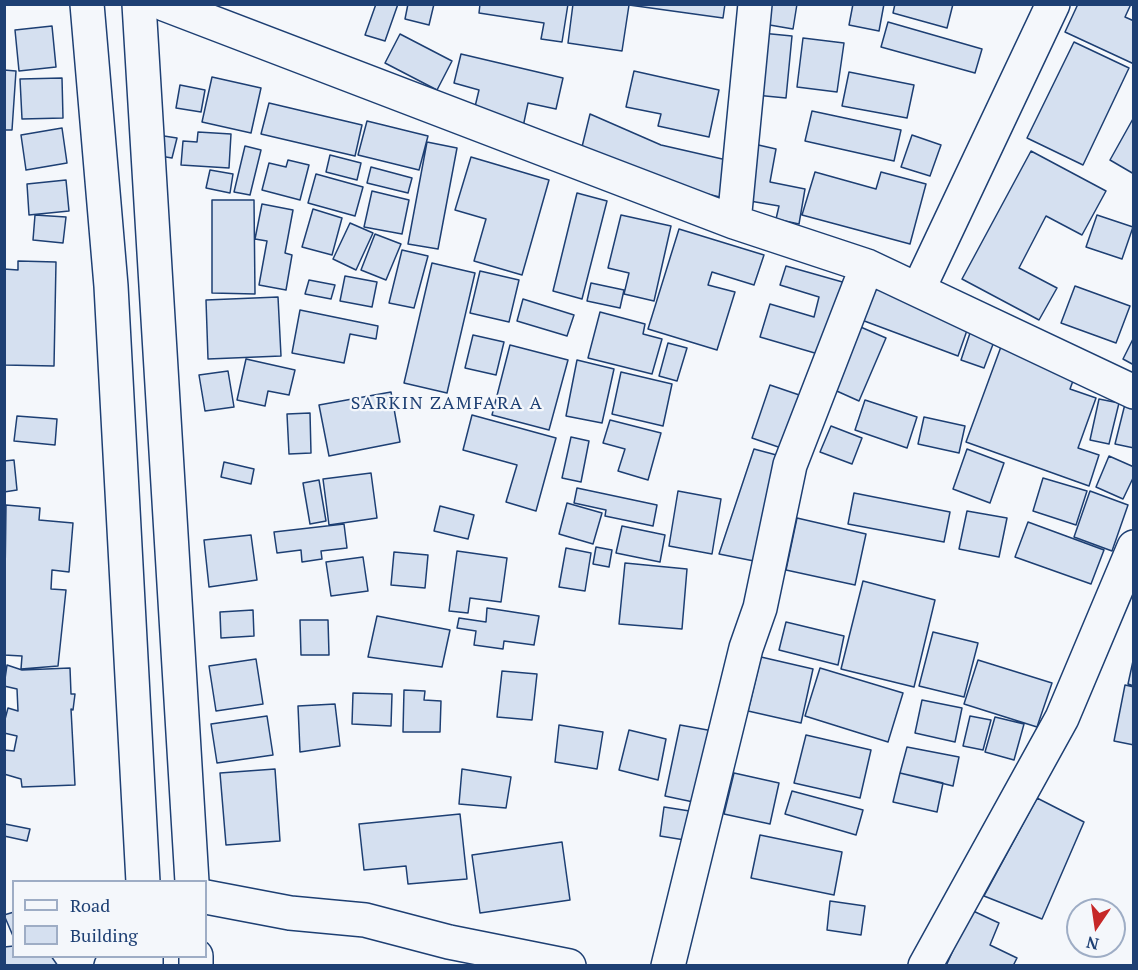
<!DOCTYPE html>
<html>
<head>
<meta charset="utf-8">
<style>
	body { margin:0 }
	#map { position:relative; width:1138px; height:970px; overflow:hidden; background:#f4f7fb; font-family:"PT Serif",serif }
	canvas { display:block }
	.frame { position:absolute; inset:0; border:6px solid #1d3f73; pointer-events:none }
	.legend { position:absolute; left:12px; top:880px; width:195px; height:78px; box-sizing:border-box; background:#f4f7fb; border:2px solid #9eadc5; margin:0; padding:8px 10px; list-style:none; font-size:18px; color:#1d3f73 }
	.legend li { display:flex; align-items:center; gap:12px; height:30px }
	.legend b { width:30px; border:2px solid #9eadc5 }
	.north { position:absolute; left:1066px; top:898px; width:60px; height:60px; box-sizing:border-box; background:#f4f7fb; border:2px solid #9eadc5; border-radius:50%; rotate:193deg; font-size:16px; font-weight:700; line-height:24px; text-align:center; color:#1d3f73 }
	.north::after { content:''; display:block; margin:auto; width:21px; height:27px; background:#c62828; clip-path:polygon(50% 0,100% 100%,50% 72%,0 100%) }
</style>
</head>
<body>
<div id="map">
<canvas width="1138" height="970"></canvas>
<div class="frame"></div>
<ul class="legend">
<li><b style="height:8px;background:#f4f7fb"></b>Road</li>
<li><b style="height:16px;background:#d5e0f0"></b>Building</li>
</ul>
<div class="north">N</div>
</div>
<script>
const context = document.querySelector('canvas').getContext('2d');
context.lineJoin = 'round';
function fillPath(path, color) { context.fillStyle = color; context.fill(path, 'evenodd'); }
function stroke(path, color, width, dash) { context.strokeStyle = color; context.lineWidth = width; context.lineCap = dash ? 'butt' : 'round'; context.setLineDash(dash || []); context.stroke(path); }
function write(font, color, halo, rows, align = 'center') {
  context.font = font + ' "PT Serif",serif'; context.lineWidth = 4.5; context.setLineDash([]); context.textBaseline = 'middle'; context.strokeStyle = halo; context.fillStyle = color; for (const [text, x, y, turn = 0] of rows) {
    context.save(); context.translate(x, y); context.rotate((+turn || 0) * Math.PI / 180); context.textAlign = isNaN(turn) ? turn : align; if (halo) context.strokeText(text, 0, 0); context.fillText(text, 0, 0); context.restore();
  }
}
const building = new Path2D(`
	M376 4H398L385 41 365 35Z
	M408 4H434L429 25 405 19Z
	M480 4H568L562 42 541 39 544 23 479 13Z
	M573 4H725L723 18 629 5 622 51 568 43Z
	M761 4H797L793 29 758 23Z
	M853 4H884L879 31 849 25Z
	M895 4H953L947 28 893 13Z
	M1078 4H1131L1125 17 1134 21V64L1065 32Z
	M888 22 982 49 975 73 881 47Z
	M52 26 56 67 19 71 15 30Z
	M751 32 792 36 786 98 745 94Z
	M400 34 452 61 437 90 385 63Z
	M803 38 844 43 837 92 797 87Z
	M1074 42 1129 68 1083 165 1027 138Z
	M461 54 563 78 556 109 528 103 523 127 473 115 479 90 454 83Z
	M4 70 16 71 12 130H4Z
	M634 71 719 90 709 137 658 126 661 114 626 107Z
	M849 72 914 85 907 118 842 106Z
	M212 77 261 88 251 133 202 122Z
	M62 78 63 118 22 119 20 79Z
	M180 85 205 90 201 112 176 108Z
	M269 103 362 125 355 156 261 134Z
	M812 111 901 130 894 161 805 141Z
	M590 114 661 145 731 161 724 198 652 181 581 151Z
	M1134 117V174L1110 160Z
	M367 121 428 136 419 170 358 155Z
	M62 128 67 163 26 170 21 135Z
	M198 132 231 134 229 168 181 165 183 141 197 142Z
	M912 135 941 145 930 176 901 167Z
	M164 136 177 138 172 158 160 156Z
	M427 142 457 148 438 249 408 244Z
	M754 144 776 149 770 182 805 189 799 224 776 219 779 206 744 200Z
	M245 146 261 150 250 195 234 192Z
	M1031 151 1106 191 1082 235 1046 216 1019 268 1057 288 1039 320 962 279Z
	M330 155 361 163 357 180 326 172Z
	M471 157 549 180 522 275 474 261 486 219 455 210Z
	M288 160 309 165 300 200 262 190 269 163 286 167Z
	M371 167 412 178 408 193 367 183Z
	M210 170 233 174 230 193 206 188Z
	M815 172 876 189 881 172 926 184 910 244 802 215Z
	M316 174 363 187 355 216 308 203Z
	M66 180 69 211 29 215 27 184Z
	M372 191 409 200 402 234 364 227Z
	M577 193 607 201 582 299 553 291Z
	M212 200H254L255 294 212 293Z
	M262 204 293 210 285 253 292 255 286 290 259 285 267 241 255 239Z
	M313 209 342 218 332 255 302 247Z
	M35 215 66 217 63 243 33 240Z
	M621 215 671 226 654 301 624 294 629 273 608 268Z
	M1097 215 1133 227 1122 259 1086 247Z
	M350 223 373 233 356 270 333 259Z
	M679 229 764 255 754 285 712 272 708 285 735 292 717 350 648 329Z
	M375 234 401 244 386 280 361 270Z
	M402 250 428 256 414 308 389 303Z
	M18 261 56 262 54 366 4 365V269L18 270Z
	M432 263 475 273 447 393 404 383Z
	M786 266 846 283 825 356 760 337 770 304 814 317 819 297 780 285Z
	M480 271 519 280 509 322 470 313Z
	M345 276 377 282 372 307 340 301Z
	M309 280 335 285 331 299 305 294Z
	M591 283 624 290 620 308 587 301Z
	M872 284 971 319 958 356 859 319Z
	M1075 286 1130 306 1116 343 1061 323Z
	M278 297 281 356 208 359 206 300Z
	M523 299 574 315 567 336 517 321Z
	M300 310 378 326 376 339 350 334 344 363 292 353Z
	M600 312 645 324 643 334 662 339 652 374 588 358Z
	M856 325 886 338 859 401 830 388Z
	M971 330 995 339 984 368 961 360Z
	M473 335 504 342 496 375 465 368Z
	M1134 337V365L1123 359Z
	M668 343 687 348 677 381 659 376Z
	M1002 344 1077 370 1070 389 1096 398 1078 448 1099 455 1089 486 966 442Z
	M510 345 568 360 549 430 492 415Z
	M246 359 295 370 289 395 268 391 265 406 237 400Z
	M577 360 614 369 602 423 566 416Z
	M228 371 234 407 205 411 199 375Z
	M621 372 672 384 663 426 612 414Z
	M770 385 811 399 793 452 752 438Z
	M391 392 400 442 329 456 319 405Z
	M1099 399 1119 403 1109 444 1090 440Z
	M865 400 917 417 907 448 855 430Z
	M1125 404 1134 406V448L1115 444Z
	M310 413 311 453 289 454 287 414Z
	M472 415 556 438 536 511 506 502 517 465 463 450Z
	M17 416 57 419 55 445 14 441Z
	M924 417 965 426 959 453 918 444Z
	M610 420 661 433 648 480 618 471 625 449 603 443Z
	M831 426 862 438 852 464 820 452Z
	M571 437 589 441 581 482 562 478Z
	M754 449 795 460 759 562 719 554Z
	M967 449 1004 463 990 503 953 489Z
	M1109 456 1134 467V476L1123 499 1096 487Z
	M14 460 17 490 4 492V461Z
	M224 462 254 469 251 484 221 477Z
	M371 473 377 518 329 525 323 479Z
	M1043 478 1087 491 1076 525 1033 511Z
	M319 480 326 521 310 524 303 483Z
	M577 488 657 505 653 526 605 516 606 510 574 503Z
	M678 491 721 499 712 554 669 546Z
	M1090 491 1128 505 1112 551 1074 537Z
	M854 493 950 512 944 542 848 524Z
	M567 503 602 513 593 544 559 534Z
	M6 505 40 508 39 520 73 523 69 572 52 570 51 589 66 590 58 666 21 669 22 656 4 655Z
	M440 506 474 515 468 539 434 531Z
	M967 511 1007 518 999 557 959 549Z
	M797 518 866 534 855 585 786 570Z
	M1028 522 1104 550 1091 584 1015 557Z
	M344 524 347 548 321 551 322 559 302 562 301 550 277 553 274 532Z
	M622 526 665 535 660 562 616 553Z
	M251 535 257 580 209 587 204 540Z
	M596 547 612 550 609 567 593 564Z
	M566 548 591 553 585 591 559 587Z
	M457 551 507 558 501 602 470 598 468 613 449 611Z
	M394 552 428 555 425 588 391 585Z
	M363 557 368 591 331 596 326 562Z
	M625 563 687 569 682 629 619 624Z
	M863 581 935 600 914 687 841 669Z
	M487 608 539 616 534 645 504 641 503 649 474 645 476 631 457 628 459 618 486 622Z
	M253 610 254 636 221 638 220 612Z
	M377 616 450 630 442 667 368 657Z
	M300 620H328L329 655H301Z
	M786 622 844 636 838 665 779 650Z
	M933 632 978 643 964 697 919 686Z
	M761 657 813 669 801 723 748 711Z
	M256 659 263 704 216 711 209 666Z
	M978 660 1052 683 1037 727 964 704Z
	M1133 661H1134V686L1128 684Z
	M7 665 22 670 70 668 71 694H75L73 710 71 709 75 785 22 787 21 779 4 774V750L14 751 17 736 4 733V723L8 708 18 711 17 689 4 686Z
	M820 668 903 693 888 742 805 716Z
	M502 671 537 674 532 720 497 717Z
	M1125 685 1134 687V745L1114 741Z
	M404 690 425 691 424 700 441 701 440 732H403Z
	M353 693 392 694 391 726 352 724Z
	M922 700 962 708 955 742 915 733Z
	M335 704 340 746 300 752 298 706Z
	M267 716 273 755 217 763 211 724Z
	M970 716 991 720 983 750 963 746Z
	M995 717 1024 724 1014 760 985 752Z
	M559 725 603 732 597 769 555 762Z
	M680 725 713 731 698 803 665 796Z
	M629 730 666 739 658 780 619 770Z
	M806 735 871 750 860 798 794 783Z
	M907 747 959 757 953 786 900 773Z
	M275 769 280 841 226 845 220 773Z
	M462 769 511 777 506 808 459 804Z
	M734 773 779 783 770 824 724 814Z
	M900 773 943 783 937 812 893 802Z
	M792 791 863 810 856 835 785 814Z
	M1037 798 1084 822 1042 919 984 896Z
	M664 807 696 812 691 841 660 836Z
	M460 814 467 879 408 884 406 866 364 870 359 824Z
	M5 824 30 829 27 841 4 836Z
	M760 835 842 852 834 895 751 878Z
	M562 842 570 900 480 913 472 855Z
	M830 901 865 906 861 935 827 930Z
	M971 910 999 923 990 945 1017 958 1013 966H946Z
	M14 912V936H13L4 915Z
	M14 946V956H51L58 966H4V947Z`);
fillPath(building, '#d5e0f0');
stroke(building, '#1d3f73', 1.5);
const street = new Path2D(`
	M164 4 734 222 867 266 1134 392
	M734 222 755 4
	M919 288 1053 4
	M206 897 290 913 365 920 449 942 569 966
	M668 966 746 648 760 608 790 465 867 266
	M925 966 1062 718 1134 547`);
const secondary = new Path2D(`
	M87 4 111 286 143 882
	M139 4 192 882
	M146 956V966
	M196 956V966
	M111 966 117 956`);
stroke(street, '#1d3f73', 36);
stroke(secondary, '#1d3f73', 36);
stroke(street, '#f4f7fb', 33);
stroke(secondary, '#f4f7fb', 33);
context.letterSpacing = '1.5px';
write('18px', '#1d3f73', '#f4f7fb', [
	["SARKIN ZAMFARA A",447,404]
]);
context.letterSpacing = '0px';
</script>
</body>
</html>
